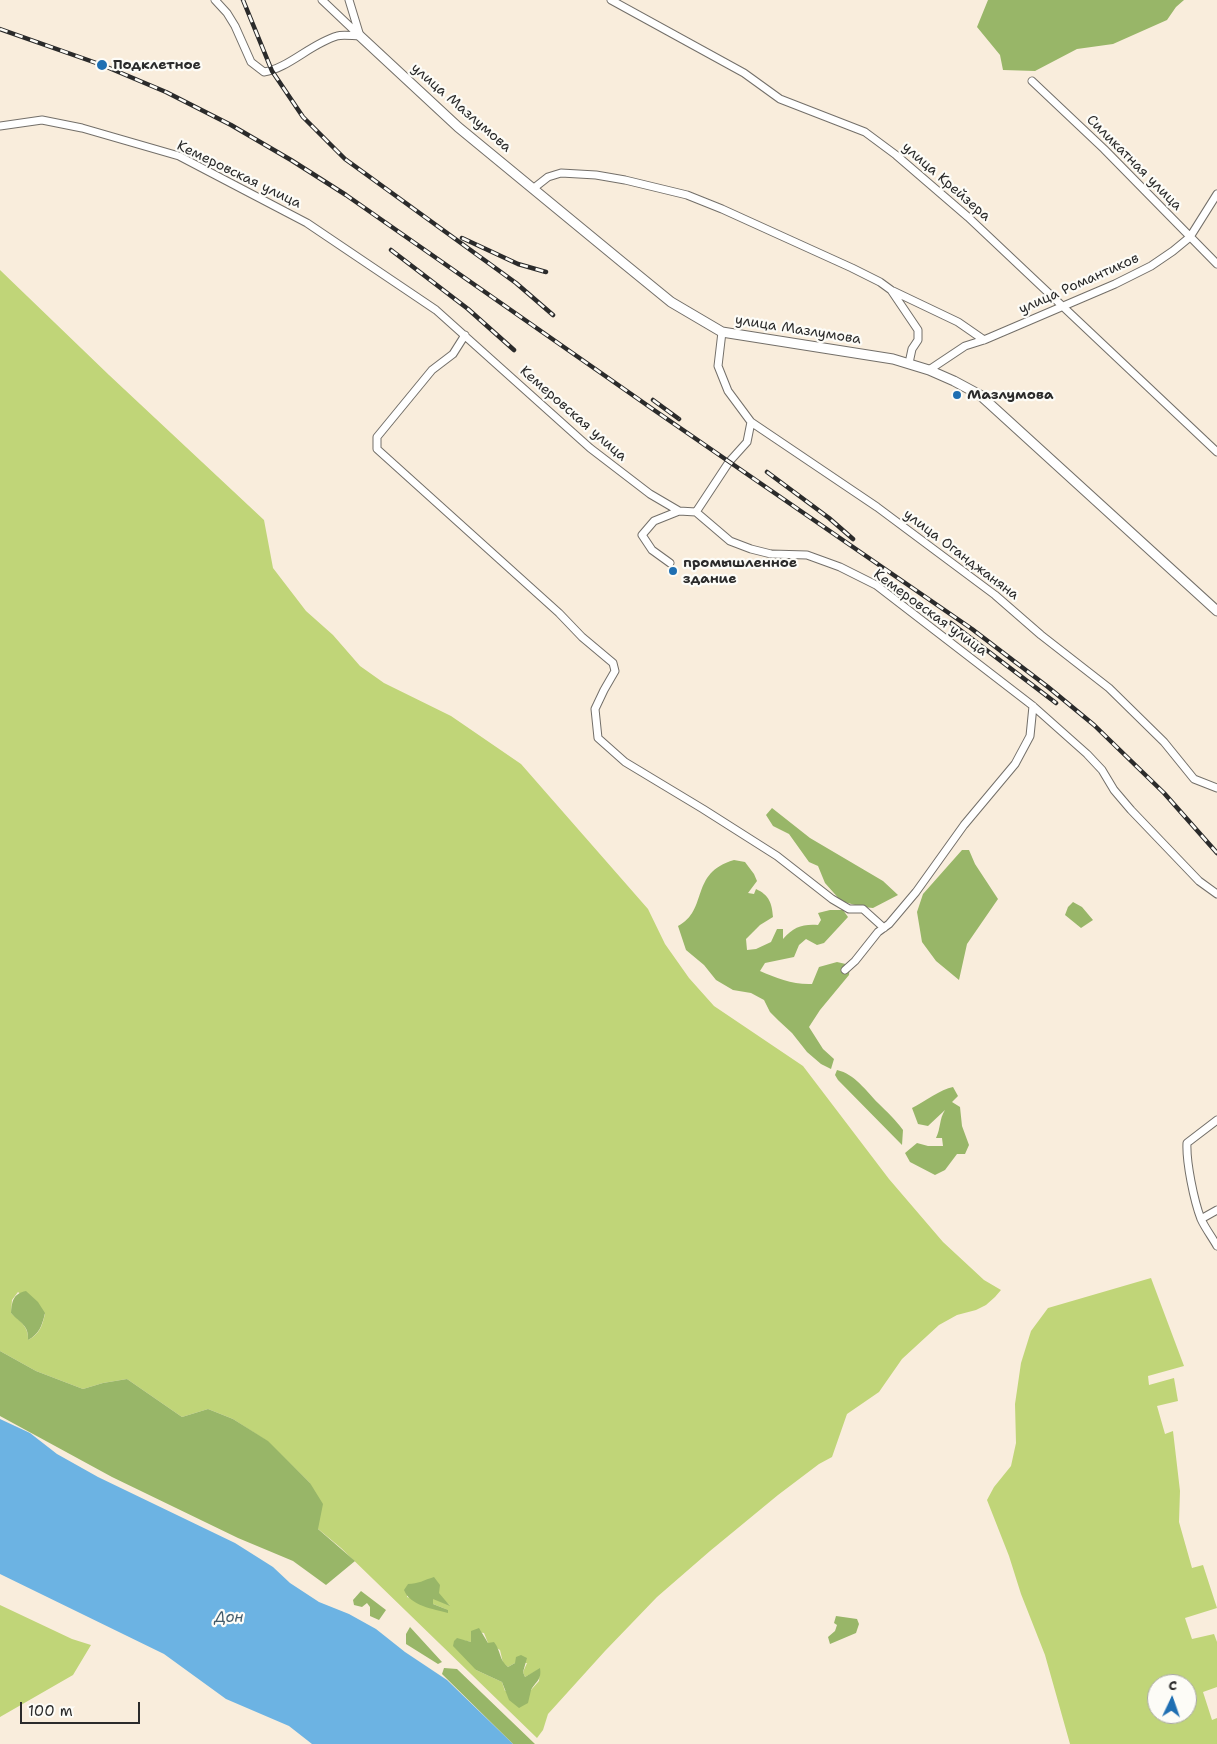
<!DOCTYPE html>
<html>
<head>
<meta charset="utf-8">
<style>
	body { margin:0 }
	#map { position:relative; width:1217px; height:1744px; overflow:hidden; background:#f9eddc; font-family:"Shantell Sans",sans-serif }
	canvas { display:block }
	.north { position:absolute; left:1147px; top:1674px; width:50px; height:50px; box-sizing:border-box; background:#fdfcf7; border:1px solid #a9a8a5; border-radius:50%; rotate:3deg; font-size:14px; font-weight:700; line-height:20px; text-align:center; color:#2b2b2b }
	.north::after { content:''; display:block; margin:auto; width:18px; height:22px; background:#1f6fb2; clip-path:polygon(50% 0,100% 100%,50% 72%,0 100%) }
	.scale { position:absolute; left:20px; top:1702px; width:120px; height:22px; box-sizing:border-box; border:2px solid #2b2b2b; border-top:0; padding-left:6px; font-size:15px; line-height:18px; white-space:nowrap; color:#2b2b2b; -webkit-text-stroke:4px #fdfcf7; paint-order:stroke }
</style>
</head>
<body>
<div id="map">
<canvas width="1217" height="1744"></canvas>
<div class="north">С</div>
<div class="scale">100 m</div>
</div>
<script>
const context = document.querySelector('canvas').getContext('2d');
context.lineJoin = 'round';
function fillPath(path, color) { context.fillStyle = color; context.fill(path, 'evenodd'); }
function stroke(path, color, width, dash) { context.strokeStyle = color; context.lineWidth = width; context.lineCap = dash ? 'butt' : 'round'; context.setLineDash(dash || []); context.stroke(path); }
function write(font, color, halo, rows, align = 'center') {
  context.font = font + ' "Shantell Sans",sans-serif'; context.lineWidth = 4.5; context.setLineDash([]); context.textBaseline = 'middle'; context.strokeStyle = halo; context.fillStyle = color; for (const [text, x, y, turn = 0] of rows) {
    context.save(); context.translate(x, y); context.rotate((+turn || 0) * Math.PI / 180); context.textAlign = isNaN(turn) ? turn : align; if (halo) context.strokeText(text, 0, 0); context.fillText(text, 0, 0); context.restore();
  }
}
fillPath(new Path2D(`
	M0 270 109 375 264 520 273 568 306 611 333 635 360 666 384 683 451 716 521 764 648 909 665 944 689 978 714 1006 803 1066 889 1179 943 1242 984 1280 1001 1290 995 1297 986 1305 976 1310 957 1315 939 1325 902 1359 879 1392 847 1414 832 1457 819 1464 778 1495 710 1551 657 1597 605 1651 548 1714 543 1730 537 1738 341 1548 317 1528 310 1483 267 1441 233 1419 208 1409 182 1417 127 1379 103 1383 83 1389 36 1371 0 1351ZM18 1292 45 1314C42 1326 40 1334 28 1340 29 1327 20 1321 11 1313L12 1300ZM408 1584H417L450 1605 432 1598 433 1604 448 1610 407 1597ZM471 1631 484 1633 488 1643 500 1650 503 1663 508 1667 515 1663H527L523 1672 525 1677 540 1669 539 1681 531 1690 505 1691 502 1682 476 1670 462 1640 471 1642Z
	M1151 1278 1184 1366 1148 1376 1149 1385 1174 1378 1178 1401 1157 1406 1165 1434 1173 1431 1180 1491 1179 1522 1192 1568 1203 1565 1217 1608 1185 1618 1192 1639 1214 1634 1217 1642V1687L1203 1692 1212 1720 1217 1718V1744H1070L1045 1655 1021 1594 1009 1556 987 1500 994 1487 1011 1466 1016 1443 1015 1404 1021 1363 1031 1331 1048 1308ZM1157 1684H1187V1714H1157Z
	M0 1605 72 1639 91 1645 73 1675 0 1717Z`), '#c0d578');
fillPath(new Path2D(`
	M988 0H1184L1176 7 1167 20 1113 44 1077 49 1035 71 1003 70 1000 55 977 27Z
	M772 808 810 838 883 881 898 895 873 908 862 907 841 901 825 883 818 866 809 862 789 834 773 826 766 815Z
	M962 850H969L975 864 998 899 967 944 959 980 936 961 922 942 917 912 923 894Z
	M734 860 745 862 754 874 757 881 748 893 754 894 756 889C769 895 772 903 773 917L760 925 746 939 747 950 756 949 771 942 777 929H783V939C794 927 802 924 818 925L821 920 818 913 830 910H843L848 917 824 943 817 945 806 939 799 945 794 957 765 963 760 971C776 978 794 985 812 984L819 967 837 962 850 965 849 975 820 1010 809 1027 823 1049 834 1059 831 1069 821 1064 807 1052 792 1033 779 1021 770 1012 764 1000 751 993 733 990 716 980 704 965 686 950 678 926C709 910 689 873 734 860Z
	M1073 902 1082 907 1093 920 1081 928 1065 915 1068 907Z
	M837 1070C855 1074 866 1091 878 1103 887 1112 895 1119 903 1130L902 1145 838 1080 835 1075Z
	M953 1087 958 1096 952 1102 960 1107 962 1126 969 1145 965 1154H957L945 1170 935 1175 910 1162 905 1153 917 1143 928 1146H943L942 1138H936C941 1128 939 1119 945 1110L928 1126 918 1124 912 1108C924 1102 941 1089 953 1087Z
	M26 1291 38 1302 45 1313C42 1326 39 1334 28 1340 29 1325 20 1323 11 1313 12 1301 13 1294 26 1291Z
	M0 1351 36 1371 83 1389 103 1383 127 1379 182 1417 208 1409 233 1419 268 1441 310 1483 323 1504 318 1529 355 1561 326 1585 293 1561 238 1538 112 1477 0 1416Z
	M434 1577 440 1585 439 1593 450 1606 433 1599V1604L448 1610V1613C434 1609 410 1606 404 1590L408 1584C418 1584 424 1580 434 1577Z
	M361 1591 386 1610 379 1620 370 1616V1607L367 1603 362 1607 354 1605 353 1600Z
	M836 1616 857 1619 859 1624 856 1633 830 1644 828 1637 835 1631 837 1625 834 1623Z
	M410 1627 442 1662 438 1664 406 1644V1634Z
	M479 1628 488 1643 494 1642C501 1651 499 1660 508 1667L515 1663 516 1657 521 1655 527 1658 523 1672 525 1677 540 1668C542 1680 536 1681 531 1690 530 1694 529 1699 528 1703L519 1708 509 1700 502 1682 476 1670 453 1646 454 1641 457 1638 471 1642V1631Z
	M444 1668 457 1669 535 1744H513L442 1674Z`), '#98b668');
fillPath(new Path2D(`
	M0 1419 30 1433 57 1454 98 1477 235 1543 273 1567 290 1583 319 1602 349 1614 376 1629 405 1652 447 1680 513 1744H312L289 1726 226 1699 164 1654 0 1574Z`), '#6cb3e3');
const minor = new Path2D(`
	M215 0 227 13 235 26 251 62 264 72C287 69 312 43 337 36 343 34 353 36 360 36
	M322 0 360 36
	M349 0 360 36
	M611 0 744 73 780 99 865 132 896 155 968 217 1217 452
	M1032 81 1104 149 1217 264
	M0 126 42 120 82 128 179 156 307 223 436 310 590 448 650 494 679 511 696 512 730 541 751 549 771 554 807 555 840 567 876 585 1033 706 1087 754 1102 770 1114 790 1131 810 1199 881 1217 894
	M534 188 548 177 561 173 596 175 625 180 687 195 722 209 852 268 880 282 891 290 918 330V340L912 349 909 363
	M893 291 958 322 984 340
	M722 332 718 366 728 391 751 422 877 507 995 595 1041 635 1109 688 1164 742 1194 779 1217 788
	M465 335 453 354 432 370 377 437V449L559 613 582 637 613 663 615 671 604 690 595 709 598 738 625 762 703 809 777 856 832 899 849 909H863L884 928
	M929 370 965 346 984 340 1115 284 1151 266 1173 251 1190 237 1217 194
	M696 512 729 462 747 442 751 422
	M670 563 652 550 642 535 654 521 679 511
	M845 970 855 961 878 932 889 924 916 892 964 825 1015 764 1030 736 1033 706
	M1217 1120 1187 1143C1186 1162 1194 1201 1201 1219 1205 1228 1212 1237 1217 1246
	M1201 1219 1217 1210`);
const tertiary = new Path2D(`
	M360 36 458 127 622 262 671 302 722 332 893 359 929 370 954 381 980 395 1217 611`);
stroke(minor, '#736f69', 9);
stroke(tertiary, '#736f69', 11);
stroke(minor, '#fff', 7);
stroke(tertiary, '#fff', 9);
const rail = new Path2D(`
	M243 0 272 71 303 117 345 159 516 283 553 315
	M0 29 102 65 166 92 231 125 291 160 346 195 654 410 972 629 1048 687 1094 725 1164 793 1217 853
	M462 238 518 264 546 272
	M391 250 468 309 514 350
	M653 400 679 419
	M767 472 829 518 853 539
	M951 623 1056 703`);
stroke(rail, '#2b2b2b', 4.5);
stroke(rail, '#fdfcf7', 2.5, [8]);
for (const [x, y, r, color] of [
	[102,65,6,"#1f6fb2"],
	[957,395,5,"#1f6fb2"],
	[673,571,5,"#1f6fb2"]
]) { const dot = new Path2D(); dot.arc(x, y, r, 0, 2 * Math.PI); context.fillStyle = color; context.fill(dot); stroke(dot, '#fdfcf7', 2); }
write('bold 14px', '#2b2b2b', '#fdfcf7', [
	["Подклетное",113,65],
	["Мазлумова",967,395],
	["промышленное",683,563],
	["здание",683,579]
], 'left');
write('14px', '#2b2b2b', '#fdfcf7', [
	["улица Мазлумова",461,108,41],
	["Силикатная улица",1134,163,45],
	["Кемеровская улица",239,175,26],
	["улица Крейзера",946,182,41],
	["улица Романтиков",1079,284,-24],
	["улица Мазлумова",798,330,9],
	["Кемеровская улица",573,414,41],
	["улица Оганджаняна",961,555,37],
	["Кемеровская улица",930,613,36]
]);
write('italic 15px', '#425b6b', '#fdfcf7', [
	["Дон",229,1618]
]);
</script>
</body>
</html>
